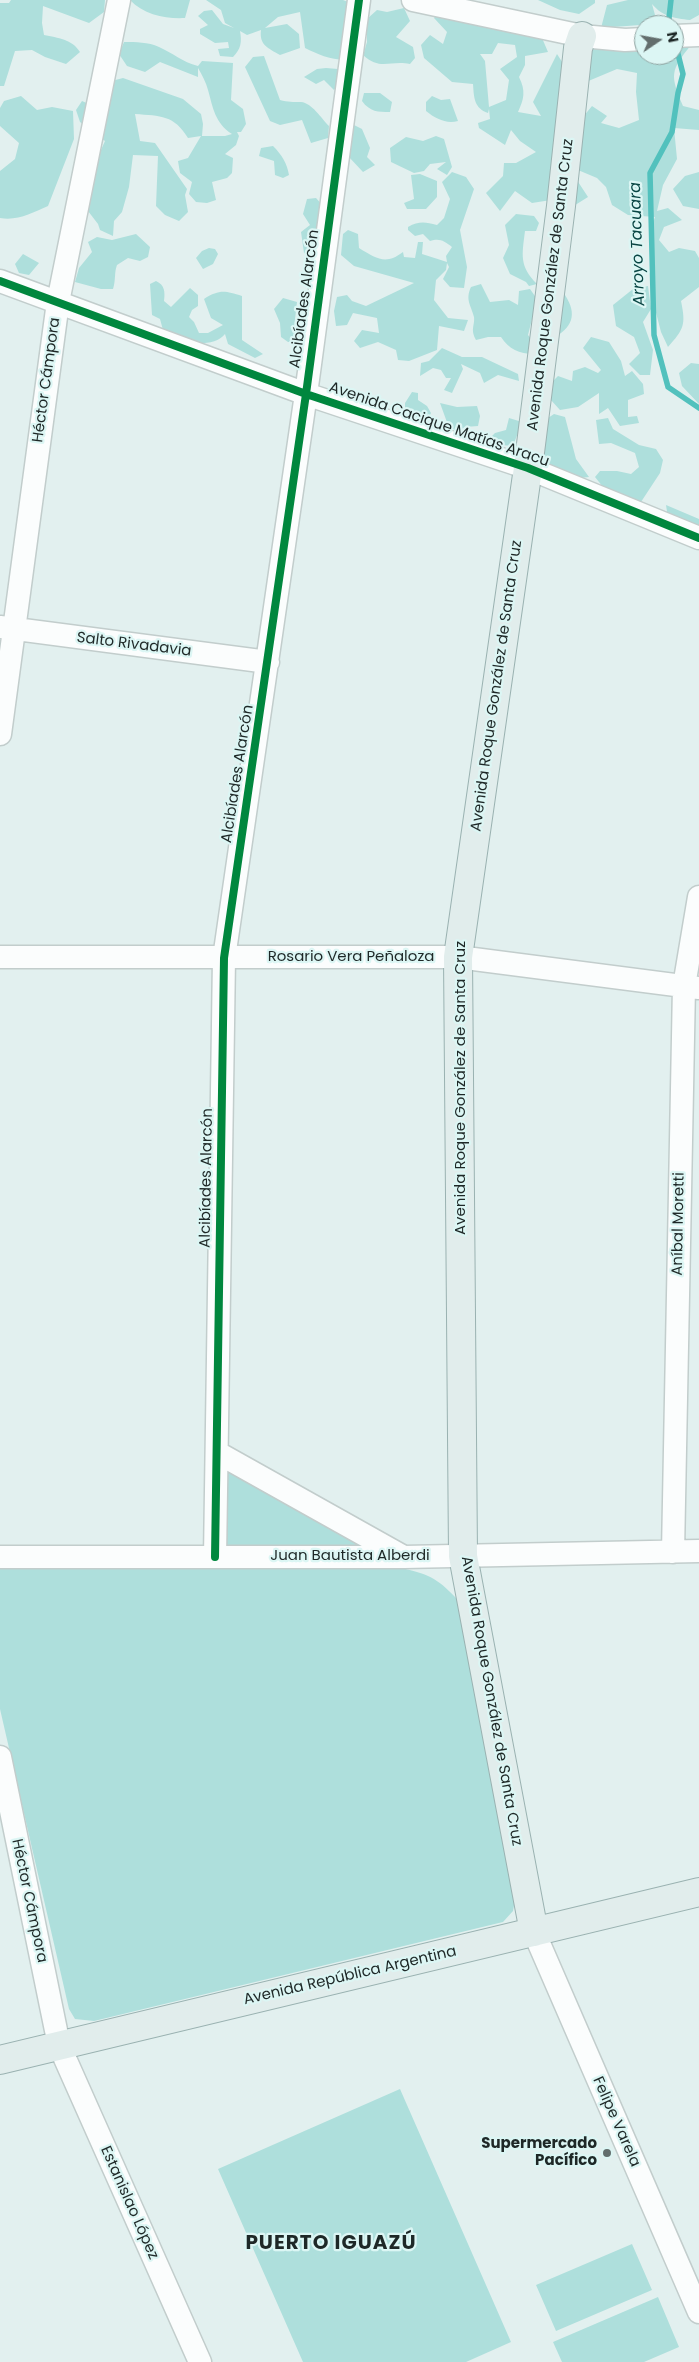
<!DOCTYPE html>
<html>
<head>
<meta charset="utf-8">
<style>
	body { margin:0 }
	#map { position:relative; width:699px; height:2362px; overflow:hidden; background:#e2f0ef; font-family:Poppins,sans-serif }
	canvas { display:block }
	.north { position:absolute; left:634px; top:15px; width:50px; height:50px; box-sizing:border-box; background:#dcf6f4; border:1px solid #90a4a2; border-radius:50%; rotate:78deg; font-size:14px; font-weight:700; line-height:20px; text-align:center; color:#1e2827 }
	.north::after { content:''; display:block; margin:auto; width:18px; height:22px; background:#636e6d; clip-path:polygon(50% 0,100% 100%,50% 72%,0 100%) }
</style>
</head>
<body>
<div id="map">
<canvas width="699" height="2362"></canvas>
<div class="north">N</div>
</div>
<script>
const context = document.querySelector('canvas').getContext('2d');
context.lineJoin = 'round';
function fillPath(path, color) { context.fillStyle = color; context.fill(path, 'evenodd'); }
function stroke(path, color, width, dash) { context.strokeStyle = color; context.lineWidth = width; context.lineCap = dash ? 'butt' : 'round'; context.setLineDash(dash || []); context.stroke(path); }
function write(font, color, halo, rows, align = 'center') {
  context.font = font + ' Poppins,sans-serif'; context.lineWidth = 4.5; context.setLineDash([]); context.textBaseline = 'middle'; context.strokeStyle = halo; context.fillStyle = color; for (const [text, x, y, turn = 0] of rows) {
    context.save(); context.translate(x, y); context.rotate((+turn || 0) * Math.PI / 180); context.textAlign = isNaN(turn) ? turn : align; if (halo) context.strokeText(text, 0, 0); context.fillText(text, 0, 0); context.restore();
  }
}
fillPath(new Path2D(`
	M11 0H105L104 12 89 23 43 6 42 23 44 35C58 38 72 39 80 52L66 64 45 57 32 50 15 51 4 86H0V3H9Z
	M130 0H190L185 18C166 19 144 15 130 0Z
	M206 0H343L348 2 364 19V52L367 42V19L377 10 387 12 404 8 410 21 396 37 413 47 415 58 410 64C390 60 380 71 363 55 340 64 326 58 305 48L300 12 278 17 265 28 287 24 299 34 300 48 280 55C268 48 259 45 261 30L247 35 240 31C242 42 241 49 233 57L220 56 218 49 229 48 228 42 215 43 200 34V29L208 25 198 16 204 11 212 10 223 24 234 28 225 23 221 10Z
	M538 0H595V3L579 14 560 10Z
	M628 0H699V15L690 20C674 18 663 17 652 4L655 15 640 25 613 27 625 40 644 37V55H674V33L691 45C670 71 670 75 683 106L699 110V130L674 128 677 159 663 185 657 211 668 208 682 220 664 227 659 240 669 252 679 248 695 251 699 258V287L681 301C686 325 684 329 668 347L661 332 653 301 649 233 655 217 628 215 612 205 606 187 597 178 566 165 578 123 592 106 607 116 601 123 619 128 639 120 636 92 637 73 617 69 586 82 578 48 601 28 607 5Z
	M437 12 495 23 496 30 502 26 542 38 548 52 525 56V65L519 77C526 91 524 99 518 112L541 116 533 102 557 54 566 68 571 171 588 197 572 207 551 200 532 203 515 191 500 211 486 193 503 176 504 163H516L536 152 520 141 511 130 505 145 479 128 478 123 490 119 489 109 488 113C474 108 474 98 473 84L452 82 424 58 421 45 430 35 443 44 447 32 434 18ZM498 43 515 45 517 57 500 69 509 80 506 100 489 107 485 61 480 54H492Z
	M124 42C136 42 148 42 159 47 173 53 182 62 198 66L202 61 233 63 231 100 243 109 246 124 241 132H237L239 136 236 145 225 154 233 158 232 173 227 178 212 182 216 200 207 203 196 202 189 194 192 182 180 173 178 161 188 158 201 136 188 138C174 115 161 116 135 114L140 141 155 143 187 189 185 195 188 212 179 221 165 215 156 206 158 156 133 155 129 187 122 212 114 221 113 236 100 230 98 224 78 198 82 151 101 150 105 141 80 122 76 110 82 101 91 105 104 83 123 78 183 99 201 114 203 124 202 136H225L232 134C215 123 213 108 208 90 206 82 202 75 198 68V77L160 62 145 72 127 66 119 54Z
	M264 56 280 100C288 102 293 102 301 102 312 103 321 118 329 126L328 138 311 143 302 120 280 125 270 121 245 67 253 57Z
	M326 68 338 69 340 82 334 90 324 80 316 84 304 77 317 69Z
	M364 93H380L392 102 390 112C378 112 370 112 362 101Z
	M21 96 37 110 52 107 73 111 74 139 48 206C32 213 18 221 0 218V171L15 159 19 143 0 126V108L4 101Z
	M432 96 441 100 450 99 458 121C446 124 436 119 426 111V102Z
	M354 125 362 129 370 148 367 157 375 165 363 172 348 156 345 138 352 135 350 127Z
	M436 136 444 139 452 167 447 175 437 169 446 162 430 164 424 171 414 173 391 162 390 148 406 137 423 141Z
	M273 146C282 155 287 163 289 175L283 178 275 175 274 161 259 156 261 148Z
	M452 172 466 177 474 189 460 230 467 267 464 288 450 287 443 279 449 267 447 263 446 270 436 280 434 300 448 318 468 320 464 331 439 326 437 350 409 361 398 360 396 350 378 342 360 348 354 341 362 330 379 333 377 318 353 313 347 325 336 326 334 311 337 297 347 295 352 301 366 306 414 283 354 266 341 255 343 234 348 230 358 234 359 248C377 259 386 265 403 252L404 257 415 258 418 242H423L422 254 447 262 446 256 452 247C444 241 440 238 430 241L423 234 415 236 408 230V227C419 221 425 222 437 225L444 218 450 199 442 182Z
	M699 172V209L683 206 673 189 685 176Z
	M420 174 437 181V197L426 209H407L404 203 414 199 411 175Z
	M316 198 325 208C321 225 310 237 307 254L304 253 301 232 310 225 303 214 307 199Z
	M516 214 534 216 539 223 536 231H525C522 255 519 266 537 284L529 286 526 282 510 274 503 258 509 245 505 225Z
	M136 234 150 247 148 257 140 261 128 258 117 265C114 273 116 280 113 289H101L75 282 79 268 92 252 88 242 97 237 112 240Z
	M209 248 215 249 218 254 213 264 203 269 196 258 202 251Z
	M23 254 39 263 29 275 19 273 15 264Z
	M156 281C165 285 165 292 164 301L171 307 190 288 198 295V306L192 310 189 317 194 322 199 333H208L223 325 211 318 204 299C220 289 225 291 242 296V340L263 354 255 358 228 344 225 334C216 346 190 345 176 339 172 337 167 333 163 330L160 319 152 315 150 284Z
	M481 284 490 302 509 300 518 305 519 291 530 289 537 299 528 335 536 345 534 354C519 354 509 349 501 337H488L476 340C470 329 475 326 474 317 471 305 465 300 471 287Z
	M648 286 651 309 643 322 653 350 650 375H640L629 364 640 353 634 337 616 326 613 305 633 289Z
	M548 293 565 295C578 315 572 328 552 339Z
	M283 298 297 302 294 328 300 335 296 342H288L281 337 280 323 274 309Z
	M591 337 609 342 621 361 625 376 632 371 643 384 644 394 628 400V417L637 416 639 423 620 426 608 408 599 414V393L578 407 560 410 550 399 548 386 558 376 572 381 573 371 585 367 598 373 601 370 583 348Z
	M442 348 462 357H482L518 374 519 381 498 375 484 383 480 373 461 364 463 369 452 393 444 390 451 378H446L441 370 433 368 420 376 421 363 429 361Z
	M691 363 699 364V404L682 386 679 373Z
	M412 392 418 393V400L427 406 431 413 427 421 405 412V403Z
	M440 403 457 407 477 406 480 416 478 426 465 427 457 432 448 425Z
	M554 414 565 417 576 459 589 477 572 479 528 459 524 434Z
	M509 418 522 422 513 446 501 445 490 438 495 433 506 430Z
	M608 418 613 429 639 445 656 449 663 460 660 473 639 505 603 487 595 477 600 471H617L631 474 639 467 635 453 611 443 599 444 596 420Z
	M666 505 699 519V527L668 518Z
	M223 1468 365 1547 226 1552Z
	M0 1564 401 1568C432 1575 438 1579 460 1602L515 1900 513 1911 503 1922 94 2021 75 2019 69 2009 0 1709Z
	M400 2089 511 2342 466 2362H303L218 2169Z
	M632 2244 652 2290 556 2331 536 2285Z
	M658 2297 679 2347 644 2362H562L553 2342Z`), '#aedfdc');
stroke(new Path2D(`
	M670 25 669 18 671 0
	M675 42 683 74 678 93 672 132 650 173 654 335 668 387 699 408`), '#52c1bd', 5.5);
const minor = new Path2D(`
	M413 0 582 36 625 40 644 39
	M674 36 699 35
	M0 281 306 394 528 468 699 538
	M0 627 268 662
	M0 734 58 302 119 0
	M0 957H458L699 988
	M218 1453 402 1556
	M673 1552 684 986 699 897
	M0 1557H404L699 1551
	M215 1557 224 958 306 394 359 0
	M0 1757 59 2045 200 2362
	M534 1932 699 2312`);
const major = new Path2D(`
	M534 1932 463 1556 458 957 528 468 561 206 578 48 582 36
	M0 2060 699 1892`);
stroke(minor, '#c2cdcc', 25);
stroke(major, '#9ab2b1', 30);
stroke(minor, '#fbfdfd', 22);
stroke(major, '#e1edec', 28);
stroke(new Path2D(`
	M0 281 306 394 528 468 699 538
	M215 1557 224 958 306 394 359 0`), '#00873e', 8);
for (const [x, y, r, color] of [
	[607,2153,5,"#636e6d"]
]) { const dot = new Path2D(); dot.arc(x, y, r, 0, 2 * Math.PI); context.fillStyle = color; context.fill(dot); stroke(dot, '#dcf6f4', 2); }
write('15px', '#1e2827', '#dcf6f4', [
	["Avenida Roque González de Santa Cruz",551,285,-83],
	["Alcibíades Alarcón",305,299,-82],
	["Héctor Cámpora",47,380,-82],
	["Avenida Cacique Matías Aracu",439,425,19],
	["Salto Rivadavia",134,645,7],
	["Avenida Roque González de Santa Cruz",497,686,-82],
	["Alcibíades Alarcón",238,774,-81],
	["Rosario Vera Peñaloza",351,957],
	["Avenida Roque González de Santa Cruz",461,1088,-90],
	["Alcibíades Alarcón",207,1178,-89],
	["Aníbal Moretti",679,1224,-89],
	["Juan Bautista Alberdi",350,1556],
	["Avenida Roque González de Santa Cruz",491,1701,80],
	["Héctor Cámpora",29,1901,78],
	["Avenida República Argentina",350,1976,-13],
	["Felipe Varela",616,2122,66],
	["Estanislao López",129,2203,66]
]);
write('bold 15px', '#1e2827', '#dcf6f4', [
	["Supermercado",597,2144],
	["Pacífico",597,2161]
], 'right');
write('italic 16px', '#084543', '#dcf6f4', [
	["Arroyo Tacuara",638,244,-92]
]);
context.letterSpacing = '1px';
write('bold 20px', '#1e2827', '#dcf6f4', [
	["PUERTO IGUAZÚ",331,2244]
]);
context.letterSpacing = '0px';
</script>
</body>
</html>
